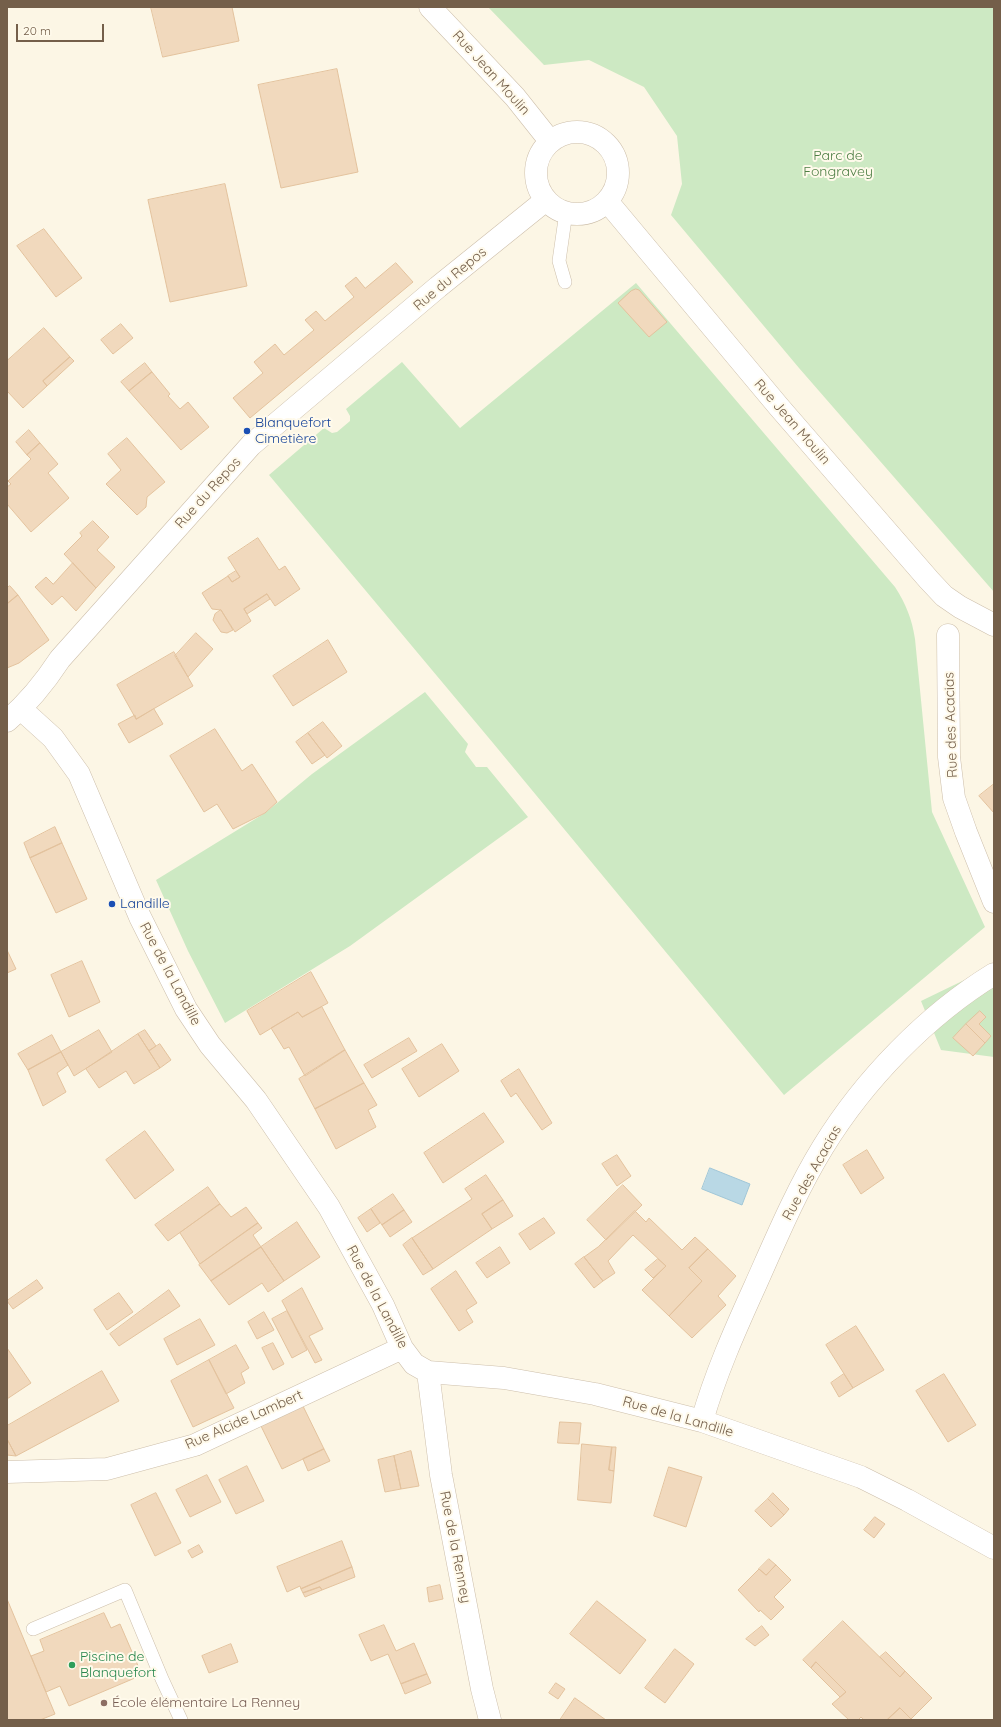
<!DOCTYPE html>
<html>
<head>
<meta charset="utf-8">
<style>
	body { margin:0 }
	#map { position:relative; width:1001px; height:1727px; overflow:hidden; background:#fcf6e5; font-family:Quicksand,sans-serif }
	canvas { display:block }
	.frame { position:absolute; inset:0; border:8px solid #745f4a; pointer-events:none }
	.scale { position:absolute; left:16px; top:24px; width:88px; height:18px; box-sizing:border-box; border:2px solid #745f4a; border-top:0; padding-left:5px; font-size:12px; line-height:14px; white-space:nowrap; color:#745f4a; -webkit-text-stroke:3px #fffaeb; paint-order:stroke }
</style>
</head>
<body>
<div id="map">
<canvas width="1001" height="1727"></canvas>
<div class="frame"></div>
<div class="scale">20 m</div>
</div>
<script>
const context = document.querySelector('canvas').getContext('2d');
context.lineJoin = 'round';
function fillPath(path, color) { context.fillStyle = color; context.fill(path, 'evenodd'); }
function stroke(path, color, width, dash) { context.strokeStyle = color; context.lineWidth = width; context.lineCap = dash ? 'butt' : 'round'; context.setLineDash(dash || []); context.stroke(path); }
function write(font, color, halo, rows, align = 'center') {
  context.font = font + ' Quicksand,sans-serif'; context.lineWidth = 4; context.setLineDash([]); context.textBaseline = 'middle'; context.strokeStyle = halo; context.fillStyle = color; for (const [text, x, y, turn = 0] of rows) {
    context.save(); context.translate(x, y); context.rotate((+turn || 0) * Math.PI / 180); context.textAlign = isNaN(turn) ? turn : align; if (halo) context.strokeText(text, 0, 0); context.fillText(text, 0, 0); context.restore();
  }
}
fillPath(new Path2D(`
	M488 7H994V592L799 368 671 215 682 184 677 136 644 87 589 60 544 65Z
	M636 283 895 587C906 604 912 619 915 639L932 812 985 927 784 1095 493 743 269 475 324 428 332 433 337 432 350 421V416L346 409 402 362 460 428Z
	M425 692 468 744 465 752 476 767H487L528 817 350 946 225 1023 188 951 156 880 265 813 312 774Z
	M994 968V1057L941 1050 921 1001 985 970Z`), '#cde9c3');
const water = new Path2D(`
	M710 1168 750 1184 742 1205 702 1189Z`);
fillPath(water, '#b9d8e5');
stroke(water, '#a0c6d7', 1);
const building = new Path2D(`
	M151 7H232L239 41 163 57Z
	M337 69 358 172 281 188 258 85Z
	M225 184 247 286 170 302 148 200Z
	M44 229 82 278 56 297 17 246Z
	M396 263 413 282 250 418 233 398 263 373 254 362 275 344 284 355 314 330 305 320 316 311 325 321 354 297 345 286 356 277 365 288Z
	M636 289 639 290 667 322 649 337 618 303 631 291Z
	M121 324 133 338 113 354 101 340Z
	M44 328 70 357 43 381 47 386 23 408 7 391V361Z
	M70 357 74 361 47 386 43 381Z
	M145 363 152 372 129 391 121 382Z
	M152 372 170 394 168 396 180 409 188 402 209 427 181 450 129 391Z
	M29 430 40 443 27 455 16 442Z
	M127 438 165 482 147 497 146 507 137 515 106 484 121 470 108 454Z
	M40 443 58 464 48 473 69 498 31 532 7 504V487L11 484 8 481 31 459 27 455Z
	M93 521 109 537 97 550 115 567 96 588 64 554 82 536 80 533Z
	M258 538 279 570 285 566 300 589 275 606 267 594 244 609 251 621 235 632 221 610 212 609 202 593 228 576 232 582 240 577 228 558Z
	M73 563 96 588 76 611 62 596 52 605 35 587 46 577 53 584Z
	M236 571 240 577 232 582 228 576Z
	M10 586 18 595 7 604V588Z
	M267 594 270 599 247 614 244 609Z
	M18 595 49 640 19 663 7 668V604Z
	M221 610 233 630 227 633 221 632 213 620 215 614Z
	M196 633 213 649 188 677 175 656Z
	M328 640 347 672 293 706 273 676Z
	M174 652 193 686 136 719 117 685Z
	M154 709 163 724 129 743 118 724 135 715 136 719Z
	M323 722 342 746 327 758 308 733Z
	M215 729 242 771 252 764 277 802 265 813 233 829 217 804 204 812 170 756Z
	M308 733 325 755 312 764 296 742Z
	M994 784V813L979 796Z
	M55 827 62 843 30 858 24 843Z
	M62 843 87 899 56 913 30 858Z
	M7 950 16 969 7 973Z
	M82 961 100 1002 69 1017 51 975Z
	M311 972 328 1003 302 1017 298 1012 260 1035 247 1011Z
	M322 1007 345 1050 305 1076 289 1047 284 1049 271 1028 298 1012 302 1017Z
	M980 1011 986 1017 979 1024 991 1036 985 1043 966 1024Z
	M966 1024 985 1043 973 1056 953 1038Z
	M99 1030 112 1052 74 1076 61 1052Z
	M145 1030 156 1046 149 1051 138 1034Z
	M138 1034 160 1068 134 1084 126 1071 99 1088 86 1069Z
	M52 1035 61 1052 28 1070 18 1054Z
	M409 1038 417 1051 372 1078 364 1065Z
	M160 1044 171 1060 160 1068 149 1051Z
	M442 1044 459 1071 419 1097 402 1069Z
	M345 1050 364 1083 315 1109 299 1079Z
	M61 1052 68 1065 57 1073 66 1092 43 1106 28 1070Z
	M519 1069 552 1123 542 1130 516 1093 511 1097 501 1081Z
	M364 1083 377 1105 368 1110 376 1127 336 1149 315 1109Z
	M484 1113 504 1142 443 1183 424 1153Z
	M145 1131 174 1170 135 1199 106 1160Z
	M867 1150 884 1178 861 1194 843 1165Z
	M617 1155 631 1176 617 1186 602 1164Z
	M486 1175 503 1200 482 1214 492 1229 433 1269 412 1238 472 1199 465 1189Z
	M623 1185 642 1205 606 1240 587 1220Z
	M208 1187 220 1204 168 1241 155 1225Z
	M393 1194 404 1210 382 1225 371 1209Z
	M503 1200 513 1216 492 1229 482 1214Z
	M220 1204 231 1217 246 1207 258 1223 200 1264 180 1233Z
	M371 1209 380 1223 367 1232 358 1218Z
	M404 1210 412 1222 390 1237 382 1225Z
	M635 1211 646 1222 649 1218 682 1250 695 1237 708 1249 689 1268 702 1281 669 1316 642 1290 666 1266 633 1235 608 1261 615 1273 603 1281 584 1257 598 1247Z
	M544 1218 555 1233 530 1250 519 1234Z
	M297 1222 320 1257 284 1281 261 1247Z
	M258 1223 262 1228 253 1235 261 1247 211 1281 199 1265Z
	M412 1238 433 1269 423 1275 403 1245Z
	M261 1247 284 1281 268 1292 262 1283 229 1305 211 1281Z
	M500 1247 510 1263 487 1278 476 1263Z
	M708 1249 736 1276 718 1296 726 1305 692 1338 669 1316 702 1281 689 1268Z
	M584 1257 603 1281 594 1288 575 1264Z
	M658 1259 666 1266 653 1278 645 1270Z
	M456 1271 477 1303 466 1310 473 1322 459 1331 431 1289Z
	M37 1280 43 1288 13 1309 7 1301Z
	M302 1288 323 1329 309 1336 322 1360 315 1363 282 1301Z
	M169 1290 180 1306 119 1346 110 1334Z
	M119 1293 133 1312 107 1330 94 1310Z
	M287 1311 307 1350 292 1358 272 1319Z
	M264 1312 274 1330 257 1339 248 1322Z
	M200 1319 215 1345 177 1365 164 1339Z
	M856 1326 884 1370 853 1388 826 1345Z
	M273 1343 284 1364 273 1370 262 1348Z
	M236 1345 249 1368 241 1373 245 1383 226 1394 209 1360Z
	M7 1348 31 1383 7 1399Z
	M209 1360 234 1408 193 1427 171 1381Z
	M102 1371 119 1401 16 1456 7 1439V1426Z
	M844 1374 853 1388 839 1397 831 1383Z
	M944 1374 976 1425 948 1442 916 1391Z
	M301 1402 324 1449 282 1469 260 1424Z
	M560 1422 581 1423 579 1444 558 1443Z
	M7 1439 16 1456 7 1455Z
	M582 1444 612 1447 609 1470 614 1471 611 1503 578 1500Z
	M612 1447H616L614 1471 609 1470Z
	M324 1449 330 1461 308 1471 303 1459Z
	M411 1451 419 1486 401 1489 394 1456Z
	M394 1456 401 1489 385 1492 378 1460Z
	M247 1466 264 1501 236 1514 219 1480Z
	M669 1467 702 1477 686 1527 654 1516Z
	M207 1475 221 1502 190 1517 176 1490Z
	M156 1493 181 1543 155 1556 131 1505Z
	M773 1493 789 1509 784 1515 768 1499Z
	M768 1499 784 1515 771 1527 755 1511Z
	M875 1517 885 1524 874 1538 864 1530Z
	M342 1541 352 1567 301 1589 300 1586 287 1592 277 1567Z
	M199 1545 203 1552 192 1558 188 1551Z
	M769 1559 776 1565 766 1575 759 1569Z
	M776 1565 791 1580 774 1597 784 1607 771 1620 760 1610 759 1612 738 1590 759 1569 766 1575Z
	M352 1567 355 1577 322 1590 320 1587 303 1593 301 1589Z
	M440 1585 443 1599 429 1602 427 1588Z
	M320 1587 322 1590 305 1597 303 1593Z
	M7 1599 55 1714 40 1720H7Z
	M597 1601 646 1640 620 1674 570 1634Z
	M104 1613 111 1628 120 1624 142 1675 69 1706 60 1686 46 1692 31 1656 44 1651 40 1640Z
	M843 1621 900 1677 905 1671 932 1698 911 1719 900 1708 887 1720H864L861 1717 858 1720H849L832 1704 846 1692 816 1662 811 1668 803 1660Z
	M384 1625 396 1651 414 1643 427 1674 401 1684 388 1654 371 1661 359 1635Z
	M762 1626 769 1635 755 1646 746 1639Z
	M231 1644 238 1662 209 1673 202 1656Z
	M675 1649 694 1664 665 1703 645 1688Z
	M886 1652 905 1671 900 1677 880 1657Z
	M816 1662 846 1692 840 1697 811 1668Z
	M427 1674 431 1683 405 1694 401 1684Z
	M556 1683 565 1689 558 1699 549 1693Z
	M575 1698 606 1720H560Z
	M900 1708 911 1719 910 1720H887Z`);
fillPath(building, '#f1d9bd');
stroke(building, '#e3c29d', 1);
const service = new Path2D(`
	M565 282 559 261 566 212
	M33 1629 125 1590 162 1679 181 1720`);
const minor = new Path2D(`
	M430 7 515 97 550 141
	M536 173a41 41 0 1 1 82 0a41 41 0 1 1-82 0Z
	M607 201 779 407 929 580 944 596 960 607 994 625
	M948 635 949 757 954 798 966 832 994 902
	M21 709 53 738 79 774 140 917 186 1009 210 1045 256 1100 329 1207 383 1305 402 1348 414 1364 428 1372 504 1378 595 1394 702 1421 861 1477 907 1500 994 1548
	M7 721C28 703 45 682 60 659L251 445 438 287 546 200
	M428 1372 441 1475 482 1689 490 1720
	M702 1421C715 1375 735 1330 755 1286 776 1239 796 1191 823 1147 864 1080 927 1015 994 974
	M7 1472 107 1469 195 1445 402 1348`);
stroke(service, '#cdbfab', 14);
stroke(minor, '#cdbfab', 23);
stroke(service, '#fff', 13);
stroke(minor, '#fff', 22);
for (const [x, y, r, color] of [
	[247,431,4,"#1a4fb4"],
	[112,904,4,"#1a4fb4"],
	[72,1665,4,"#2e9e5b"],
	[104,1703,4,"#8d6e63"]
]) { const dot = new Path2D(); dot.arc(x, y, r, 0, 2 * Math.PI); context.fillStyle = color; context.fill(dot); stroke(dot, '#fffaeb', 1.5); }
write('14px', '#745f4a', '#fffaeb', [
	["Rue Jean Moulin",491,73,48],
	["Rue du Repos",450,279,-40],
	["Rue Jean Moulin",792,422,49],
	["Rue du Repos",208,493,-48],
	["Rue des Acacias",951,725,-92],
	["Rue de la Landille",170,974,62],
	["Rue des Acacias",812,1173,-61],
	["Rue de la Landille",377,1297,62],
	["Rue de la Landille",678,1417,16],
	["Rue Alcide Lambert",244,1420,-24],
	["Rue de la Renney",455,1547,79]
]);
write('14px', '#4e7f45', '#fffaeb', [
	["Parc de",838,156],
	["Fongravey",838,172]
]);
write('14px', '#164399', '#fffaeb', [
	["Blanquefort",255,423],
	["Cimetière",255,439],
	["Landille",120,904]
], 'left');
write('14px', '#27864d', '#fffaeb', [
	["Piscine de",80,1657],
	["Blanquefort",80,1673]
], 'left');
write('14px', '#785e54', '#fffaeb', [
	["École élémentaire La Renney",112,1703]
], 'left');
</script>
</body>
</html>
